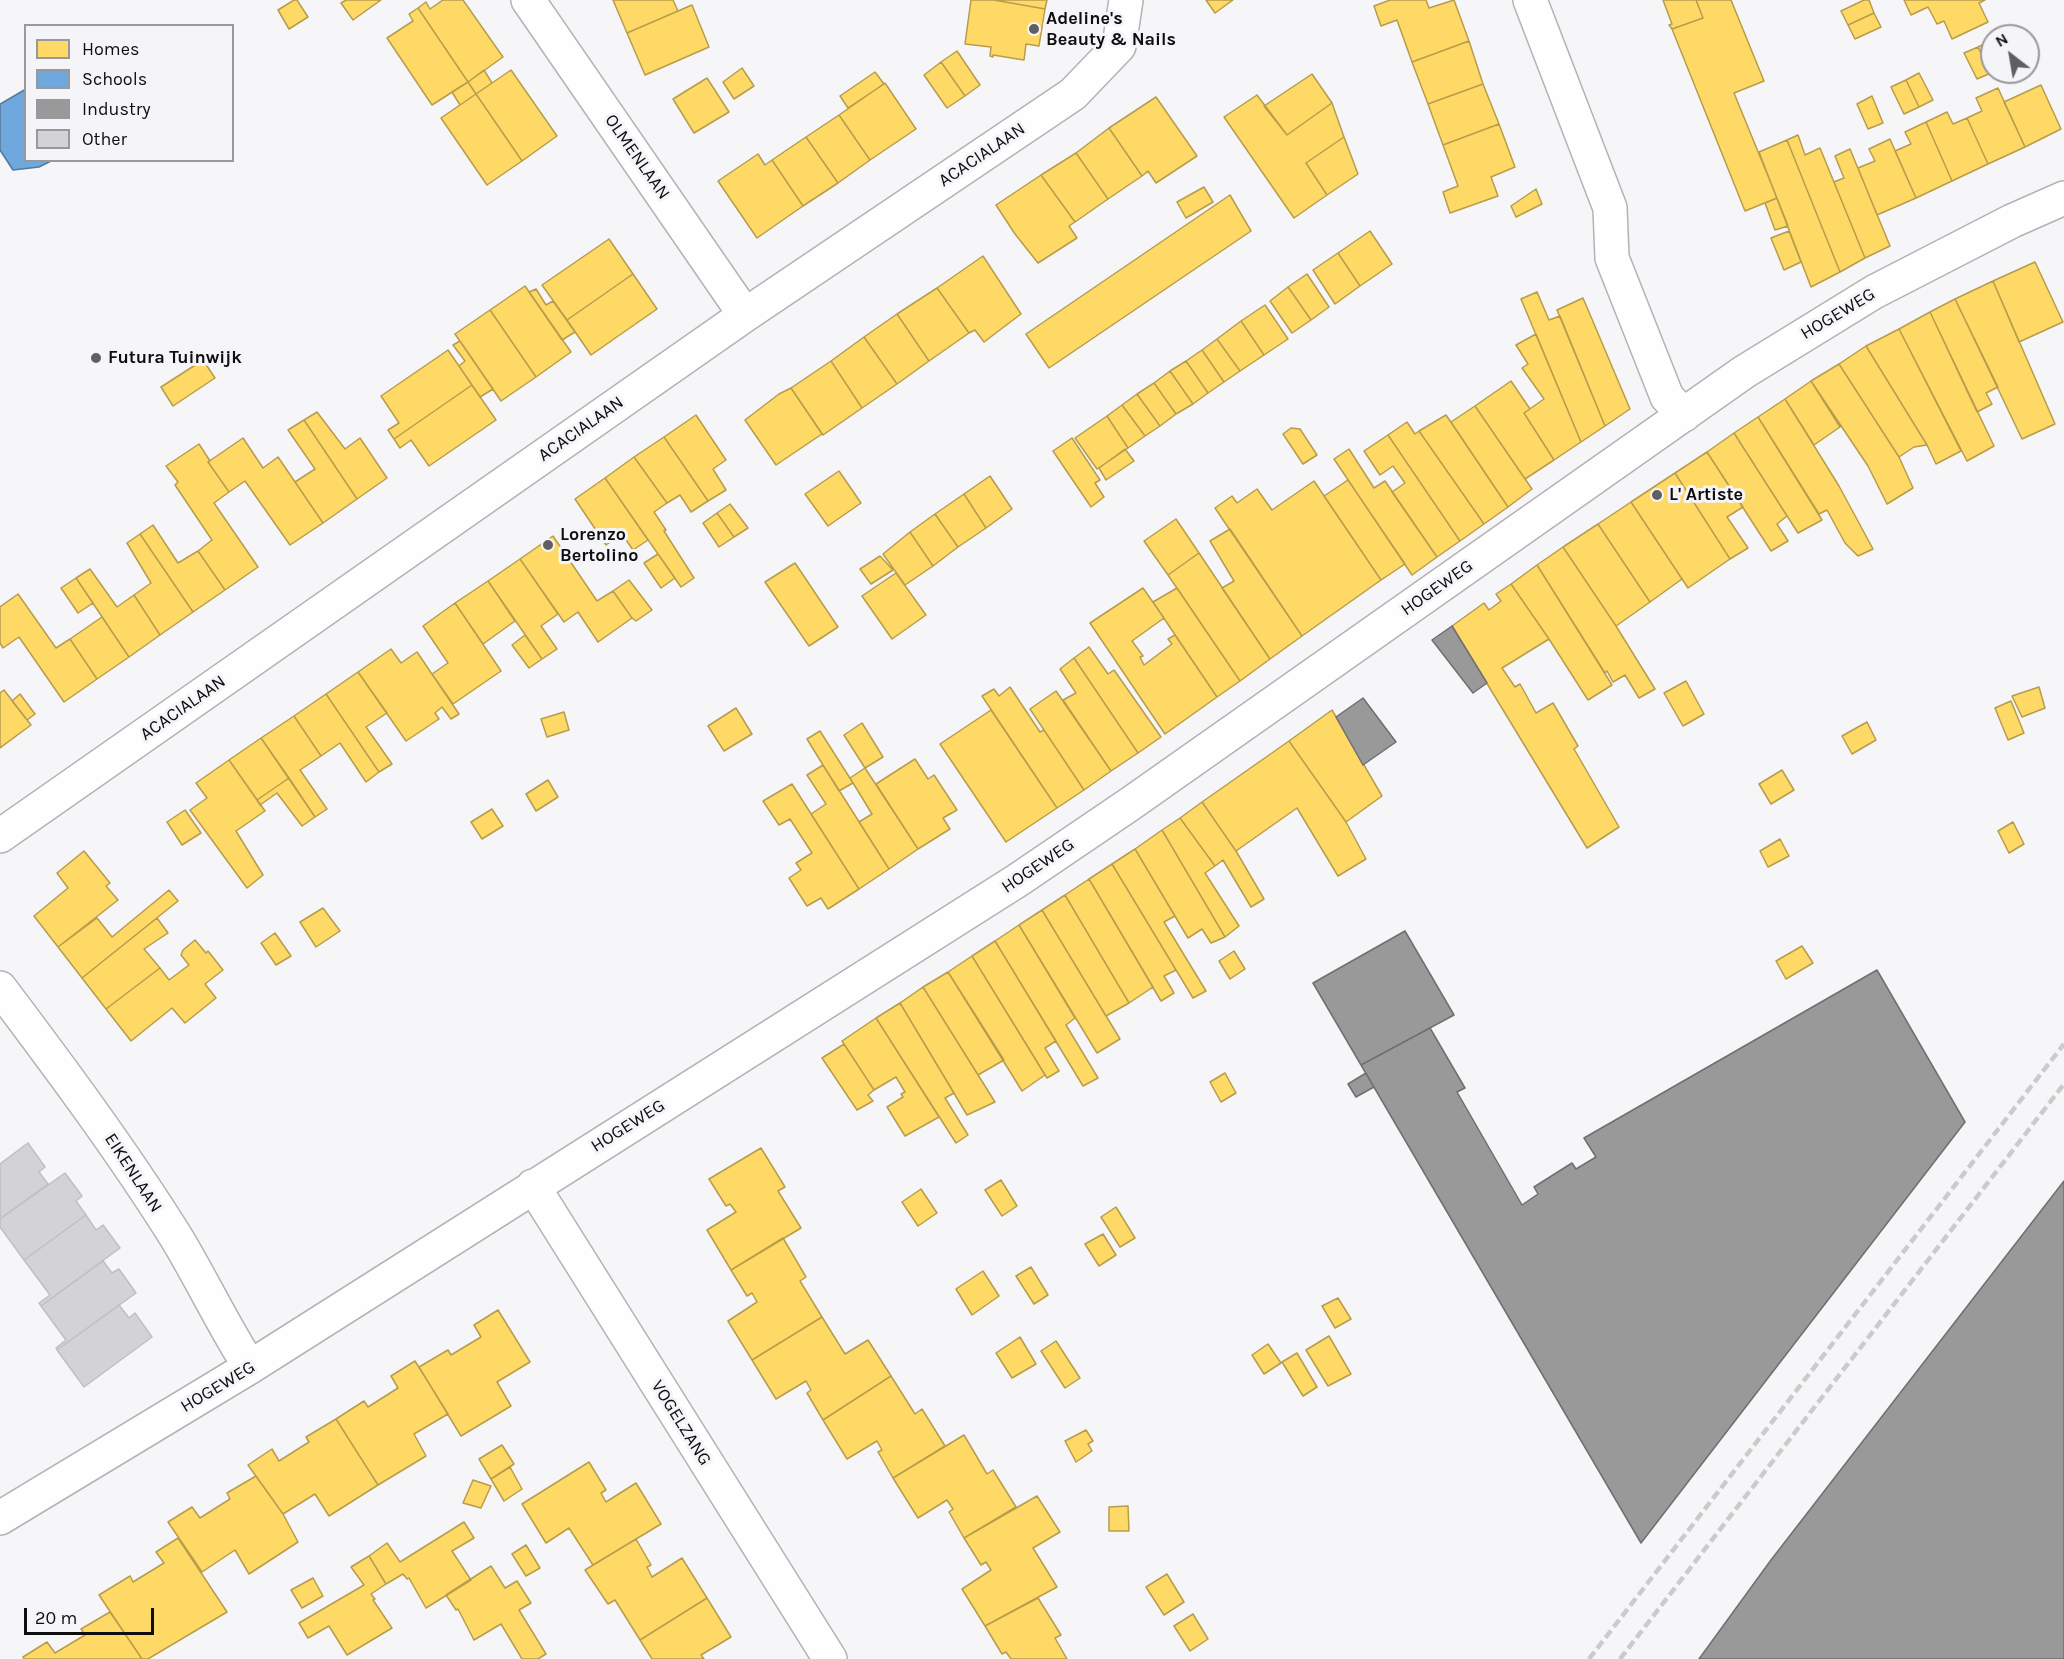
<!DOCTYPE html>
<html>
<head>
<meta charset="utf-8">
<style>
	body { margin:0 }
	#map { position:relative; width:2064px; height:1659px; overflow:hidden; background:#f6f5f7; font-family:Karla,sans-serif }
	canvas { display:block }
	.legend { position:absolute; left:24px; top:24px; width:210px; height:138px; box-sizing:border-box; background:#f5f4f8; border:2px solid #99989b; margin:0; padding:8px 10px; list-style:none; font-size:18px; color:#0e0e0f }
	.legend li { display:flex; align-items:center; gap:12px; height:30px }
	.legend b { width:30px; border:2px solid #99989b }
	.north { position:absolute; left:1980px; top:24px; width:60px; height:60px; box-sizing:border-box; background:#f5f4f8; border:2px solid #99989b; border-radius:50%; rotate:329deg; font-size:16px; font-weight:700; line-height:24px; text-align:center; color:#0e0e0f }
	.north::after { content:''; display:block; margin:auto; width:21px; height:27px; background:#5f5f60; clip-path:polygon(50% 0,100% 100%,50% 72%,0 100%) }
	.scale { position:absolute; left:24px; top:1608px; width:130px; height:27px; box-sizing:border-box; border:3px solid #0e0e0f; border-top:0; padding-left:8px; font-size:18px; line-height:21px; white-space:nowrap; color:#0e0e0f; -webkit-text-stroke:4px #f5f4f8; paint-order:stroke }
</style>
</head>
<body>
<div id="map">
<canvas width="2064" height="1659"></canvas>
<ul class="legend">
<li><b style="height:16px;background:#ffd966"></b>Homes</li>
<li><b style="height:16px;background:#6fa8dc"></b>Schools</li>
<li><b style="height:16px;background:#999"></b>Industry</li>
<li><b style="height:16px;background:#d3d2d4"></b>Other</li>
</ul>
<div class="north">N</div>
<div class="scale">20 m</div>
</div>
<script>
const context = document.querySelector('canvas').getContext('2d');
context.lineJoin = 'round';
function fillPath(path, color) { context.fillStyle = color; context.fill(path, 'evenodd'); }
function stroke(path, color, width, dash) { context.strokeStyle = color; context.lineWidth = width; context.lineCap = dash ? 'butt' : 'round'; context.setLineDash(dash || []); context.stroke(path); }
function write(font, color, halo, rows, align = 'center') {
  context.font = font + ' Karla,sans-serif'; context.lineWidth = 6; context.setLineDash([]); context.textBaseline = 'middle'; context.strokeStyle = halo; context.fillStyle = color; for (const [text, x, y, turn = 0] of rows) {
    context.save(); context.translate(x, y); context.rotate((+turn || 0) * Math.PI / 180); context.textAlign = isNaN(turn) ? turn : align; if (halo) context.strokeText(text, 0, 0); context.fillText(text, 0, 0); context.restore();
  }
}
const homes = new Path2D(`
	M294 0H297L308 17 289 29 278 10Z
	M346 0H381L353 20 341 3Z
	M443 0H463L503 57 468 82 418 8 426 2 430 9Z
	M613 0H673L678 11 627 33Z
	M971 0H994L1045 9 1039 46 1026 44 1024 60 993 55V57L990 56 991 47 965 44Z
	M994 0H1047L1045 9Z
	M1206 0H1233L1215 13Z
	M1390 0H1426L1429 8 1454 0 1469 41 1412 62 1397 20 1381 26 1374 6Z
	M1663 0H1696L1703 18 1672 29 1669 25 1672 24Z
	M1696 0H1731L1764 81 1734 93 1777 198 1745 211 1672 29 1703 18Z
	M1864 0H1869L1874 13 1848 25 1841 11Z
	M1904 0H1985L1979 3 1988 22 1952 39 1944 21 1937 24 1928 7 1911 15Z
	M692 5 709 47 645 75 627 33Z
	M418 8 468 82 432 105 387 38 413 21 409 14Z
	M1874 13 1881 27 1855 39 1848 25Z
	M1992 40V72L1991 73 1978 47Z
	M1469 41 1483 84 1428 104 1412 62Z
	M1978 47 1991 73 1977 79 1964 53Z
	M957 51 980 85 965 96 941 62Z
	M941 62 965 96 947 108 924 75Z
	M742 68 754 86 734 99 723 82Z
	M484 70 492 83 476 94 468 82Z
	M511 70 557 136 522 161 476 94Z
	M875 72 884 84 848 108 840 96Z
	M1919 73 1933 100 1919 107 1906 80Z
	M1312 74 1332 103 1287 135 1264 106Z
	M707 78 729 112 694 133 673 99Z
	M1906 80 1919 107 1904 114 1891 87Z
	M468 82 476 94 460 105 452 92Z
	M885 83 916 129 870 160 839 115Z
	M1483 84 1499 124 1443 145 1428 104Z
	M2041 85 2061 129 2025 147 2004 102Z
	M1998 88 2025 147 1988 164 1967 118 1982 111 1976 98Z
	M476 94 522 161 487 185 441 118Z
	M1257 95 1287 135 1332 103 1344 137 1306 163 1327 195 1294 218 1224 117Z
	M1872 96 1883 123 1868 129 1857 104Z
	M1156 97 1197 156 1156 183 1148 171 1142 176 1109 128Z
	M1947 112 1953 124 1967 118 1988 164 1952 181 1926 122Z
	M839 115 870 160 838 183 806 137Z
	M1926 122 1952 181 1916 198 1895 151 1911 144 1905 132Z
	M1499 124 1515 167 1491 177 1498 196 1450 213 1443 192 1458 186 1443 145Z
	M1109 128 1142 176 1108 199 1076 153Z
	M1798 135 1805 155 1820 148 1865 258 1840 272 1787 140Z
	M806 137 838 183 803 206 772 160Z
	M1344 137 1358 174 1327 195 1306 163Z
	M1890 139 1916 198 1877 215 1858 168 1875 161 1869 149Z
	M1787 140 1840 272 1811 287 1759 152Z
	M1850 149 1890 246 1865 258 1834 182 1844 178 1835 156Z
	M1076 153 1108 199 1075 222 1041 175Z
	M758 154 765 165 772 160 803 206 757 238 718 181Z
	M1041 175 1075 222 1069 226 1077 238 1038 263 1015 234 996 205Z
	M1204 187 1213 202 1186 218 1177 202Z
	M1536 189 1542 204 1516 217 1511 206Z
	M1230 195 1251 231 1049 368 1026 334Z
	M1777 198 1788 226 1775 230 1765 203Z
	M1370 231 1392 264 1360 286 1338 253Z
	M1789 231 1801 262 1784 270 1771 238Z
	M609 239 633 274 567 320 542 285Z
	M1338 253 1360 286 1335 304 1313 270Z
	M983 256 1021 314 984 342 975 330 969 333 937 288Z
	M2035 262 2063 322 2019 342 1993 281Z
	M633 274 657 309 591 355 567 320Z
	M1307 274 1329 307 1311 320 1288 287Z
	M1993 281 2055 424 2022 439 1955 299Z
	M525 286 571 352 536 377 490 310Z
	M1288 287 1311 320 1292 333 1270 301Z
	M937 288 969 333 929 361 897 314Z
	M536 289 546 305 553 301 575 332 562 340 529 292Z
	M1537 292 1549 320 1560 316 1605 426 1581 442 1521 299Z
	M1583 298 1630 409 1605 426 1557 310Z
	M1955 299 1998 387 1986 393 1992 404 1977 412 1930 312Z
	M1265 305 1288 339 1264 355 1241 321Z
	M490 310 536 377 501 401 455 334Z
	M1930 312 1994 446 1967 461 1899 329Z
	M897 314 929 361 897 384 864 337Z
	M1241 321 1264 355 1240 371 1217 339Z
	M1899 329 1961 451 1936 464 1927 445 1866 346Z
	M1536 334 1581 442 1554 460 1524 413 1544 399 1522 368 1528 364 1516 345Z
	M864 337 897 384 862 408 831 361Z
	M1217 339 1240 371 1224 382 1202 350Z
	M460 341 493 389 480 397 459 366 465 361 453 345Z
	M1866 346 1927 445 1914 447 1899 457 1839 364Z
	M448 350 472 385 394 439 388 430 399 423 381 396Z
	M1202 350 1224 382 1208 393 1186 361Z
	M203 360 215 378 173 406 161 387Z
	M831 361 862 408 823 435 791 388Z
	M1186 361 1208 393 1193 404 1170 371Z
	M1839 364 1899 457 1913 488 1887 504 1868 466 1811 381Z
	M1170 371 1193 404 1176 414 1154 383Z
	M1511 381 1530 409 1524 413 1554 460 1525 479 1475 406Z
	M1811 381 1840 427 1814 445 1785 399Z
	M1154 383 1176 414 1160 426 1137 394Z
	M472 385 496 420 429 466 411 440 400 448 394 439Z
	M791 388 822 434 776 465 745 420 779 394Z
	M1137 394 1160 426 1145 436 1122 405Z
	M1785 399 1839 486 1873 549 1858 556 1845 543 1827 510 1819 514 1758 417Z
	M1122 405 1145 436 1128 448 1107 416Z
	M1475 406 1532 489 1508 507 1451 422Z
	M317 412 345 449 360 438 387 478 357 499 304 420Z
	M696 415 726 460 713 469 726 490 708 501 664 437Z
	M1446 415 1508 507 1484 524 1419 431Z
	M1107 416 1128 448 1097 469 1075 438Z
	M1758 417 1822 520 1798 533 1734 433Z
	M304 420 357 499 323 523 295 482 315 469 288 430Z
	M1407 422 1415 434 1419 431 1484 524 1460 541 1388 435Z
	M1291 428 1300 429 1317 455 1303 464 1283 434Z
	M1734 433 1787 516 1777 524 1788 541 1771 551 1707 452Z
	M1388 435 1460 541 1437 557 1392 492 1405 483 1393 466 1380 475 1364 451Z
	M664 437 708 501 691 512 680 495 667 503 634 457Z
	M243 438 263 468 278 457 323 523 290 545 245 481 229 492 208 462Z
	M1072 438 1100 480 1095 483 1104 497 1091 507 1053 451Z
	M199 444 210 461 208 462 229 492 214 503 258 567 225 590 198 551 212 540 175 485 178 482 166 466Z
	M1125 449 1134 461 1106 480 1099 468Z
	M1349 449 1374 488 1385 481 1437 557 1412 575 1334 459Z
	M1707 452 1743 507 1727 517 1748 548 1730 559 1675 473Z
	M634 457 667 503 654 512 666 530 664 531 694 578 681 587 605 478Z
	M839 471 861 503 828 526 805 494Z
	M1675 473 1730 559 1688 588 1631 502Z
	M990 476 1012 509 986 528 964 494Z
	M605 478 648 540 633 550 622 534 606 545 575 499Z
	M1348 480 1405 564 1381 580 1324 496Z
	M1314 481 1381 580 1302 636 1215 508 1232 496 1237 503 1257 489 1272 510Z
	M964 494 986 528 958 547 935 514Z
	M1631 502 1682 579 1650 602 1598 524Z
	M730 504 748 528 734 537 717 513Z
	M717 513 734 537 719 547 703 523Z
	M935 514 958 547 933 566 910 532Z
	M1176 519 1199 553 1168 575 1144 541Z
	M1598 524 1650 602 1616 626 1563 547Z
	M153 525 178 563 198 551 225 590 193 612 140 534Z
	M1230 529 1302 636 1270 659 1222 588 1234 581 1210 541Z
	M910 532 933 566 905 585 883 554Z
	M140 534 193 612 160 635 134 595 151 583 127 543Z
	M553 536 597 601 613 591 632 618 598 642 578 612 564 622 520 559Z
	M1563 547 1616 626 1655 689 1639 698 1625 675 1613 682 1607 671 1605 673 1537 565Z
	M1199 553 1270 659 1240 681 1168 575Z
	M658 554 675 578 661 588 644 563Z
	M880 556 893 570 871 584 860 569Z
	M520 559 558 614 541 626 557 649 542 659 488 581Z
	M795 563 838 627 809 646 765 582Z
	M1537 565 1612 685 1588 700 1549 639 1511 584Z
	M90 569 117 607 134 595 160 635 129 657 76 578Z
	M896 573 926 615 892 639 862 596Z
	M76 578 93 603 78 613 61 588Z
	M629 580 652 610 636 621 632 618 613 591Z
	M488 581 515 621 483 644 455 603Z
	M1511 584 1549 639 1502 668 1515 687 1520 684 1536 713 1553 703 1578 746 1574 749 1619 827 1587 848 1452 626 1484 603 1489 610 1501 601 1496 594Z
	M1143 588 1164 618 1132 641 1143 656 1140 657 1144 665 1172 644 1168 639 1175 635 1217 697 1165 734 1090 623Z
	M1177 588 1240 681 1217 697 1153 602Z
	M18 594 56 648 70 639 97 679 64 702 19 637 3 648 0 643V607Z
	M455 603 501 671 453 704 432 674 448 663 423 626Z
	M102 617 129 657 97 679 70 639Z
	M525 635 542 659 529 668 512 645Z
	M1089 647 1108 674 1114 670 1161 737 1138 753 1074 658Z
	M391 649 401 663 417 652 459 714 451 719 442 707 435 713 439 719 406 741 358 672Z
	M1074 658 1138 753 1111 771 1063 700 1076 693 1060 669Z
	M358 672 387 713 366 727 392 764 379 772 326 694Z
	M1686 681 1704 714 1683 726 1664 693Z
	M1010 687 1040 732 1044 730 1084 790 1057 808 982 696 994 689 999 696Z
	M2039 687 2045 708 2022 717 2012 696Z
	M4 690 31 725 0 748V693Z
	M1056 691 1111 771 1084 790 1030 709Z
	M20 694 35 714 27 720 12 701Z
	M326 694 379 772 366 782 340 743 321 756 294 716Z
	M2011 701 2024 733 2008 740 1995 708Z
	M736 708 752 734 724 751 708 726Z
	M991 710 1057 808 1006 842 940 744Z
	M1332 710 1382 796 1346 822 1289 741Z
	M564 712 569 730 547 737 541 719Z
	M294 716 321 756 300 770 327 809 315 817 261 738Z
	M1867 722 1876 740 1852 754 1842 736Z
	M862 723 883 757 865 768 844 735Z
	M820 731 853 783 839 791 807 739Z
	M261 738 289 778 257 800 229 760Z
	M1289 741 1346 822 1366 859 1338 876 1297 808 1236 851 1202 802Z
	M915 759 928 779 934 775 957 810 943 818 950 829 918 849 876 784Z
	M229 760 265 811 236 831 263 875 247 888 190 810 207 798 196 783Z
	M823 765 889 869 859 889 811 814 826 804 807 775Z
	M865 768 918 849 889 869 859 822 872 814 850 778Z
	M1782 770 1794 790 1771 804 1759 784Z
	M289 778 315 817 302 826 277 793 260 805 257 800Z
	M548 780 558 797 536 811 526 794Z
	M792 784 859 889 828 909 821 898 807 906 789 878 801 870 796 863 812 853 790 819 779 825 763 801Z
	M1202 802 1236 851 1264 899 1251 907 1223 860 1215 866 1180 818Z
	M492 809 503 826 482 839 471 822Z
	M185 810 201 833 182 845 167 822Z
	M1180 818 1215 866 1205 873 1239 926 1225 937 1162 830Z
	M2013 822 2024 844 2009 853 1998 831Z
	M1162 830 1225 937 1211 943 1202 929 1188 938 1135 849Z
	M1780 839 1789 856 1768 867 1760 851Z
	M1135 849 1175 916 1164 922 1206 991 1193 998 1112 864Z
	M84 851 110 883 106 886 118 900 58 947 34 916 68 888 57 873Z
	M1112 864 1176 970 1164 976 1174 993 1161 1001 1089 879Z
	M1089 879 1153 987 1129 1003 1065 895Z
	M169 890 178 901 82 978 58 947 97 918 112 937Z
	M1065 895 1129 1003 1106 1016 1042 910Z
	M323 908 340 931 316 947 300 922Z
	M1042 910 1120 1039 1097 1053 1019 925Z
	M157 918 168 933 144 949 160 968 106 1009 82 978Z
	M1019 925 1075 1018 1066 1025 1098 1078 1083 1086 995 941Z
	M275 933 291 956 276 965 261 943Z
	M195 940 206 953 208 951 223 970 205 984 216 998 185 1023 172 1008 131 1041 106 1009 160 968 169 980 189 965 181 955 183 950Z
	M995 941 1056 1041 1045 1048 1059 1071 1047 1078 972 956Z
	M1802 946 1813 963 1786 979 1776 961Z
	M1234 951 1245 969 1230 979 1219 961Z
	M972 956 1045 1075 1022 1091 948 972Z
	M948 972 1004 1060 978 1075 923 987Z
	M923 987 995 1102 967 1115 900 1003Z
	M900 1003 954 1093 945 1098 968 1135 956 1143 876 1018Z
	M876 1018 939 1117 905 1136 887 1107 903 1097 901 1094 905 1092 896 1077 874 1090 842 1041Z
	M844 1044 874 1090 868 1095 873 1101 857 1110 822 1058Z
	M1225 1073 1236 1093 1221 1102 1210 1082Z
	M761 1148 785 1187 778 1191 801 1228 731 1270 707 1230 736 1212 730 1204 726 1206 709 1179Z
	M1001 1180 1017 1206 1002 1216 985 1190Z
	M921 1189 937 1213 918 1226 902 1202Z
	M1116 1207 1135 1238 1120 1247 1101 1217Z
	M1103 1234 1116 1255 1099 1266 1085 1244Z
	M783 1238 806 1277 800 1281 822 1317 752 1360 728 1321 757 1302 752 1293 747 1296 731 1270Z
	M1031 1267 1048 1295 1034 1304 1016 1276Z
	M983 1271 999 1296 972 1315 956 1289Z
	M1338 1298 1351 1319 1335 1328 1322 1306Z
	M498 1310 530 1362 497 1382 511 1406 461 1436 419 1367 448 1350 451 1355 481 1337 474 1325Z
	M822 1317 845 1354 868 1340 891 1376 823 1420 807 1393 811 1390 806 1381 776 1399 752 1360Z
	M1329 1336 1351 1374 1328 1386 1306 1350Z
	M1020 1337 1036 1364 1012 1378 996 1353Z
	M1056 1341 1080 1378 1065 1388 1041 1351Z
	M1268 1344 1281 1363 1264 1374 1252 1355Z
	M1297 1353 1317 1387 1303 1396 1282 1362Z
	M415 1361 448 1414 414 1434 426 1456 378 1485 336 1419 364 1401 368 1407 398 1388 391 1376Z
	M891 1376 915 1414 922 1409 945 1446 893 1478 878 1452 882 1450 877 1441 847 1459 823 1420Z
	M336 1419 378 1485 329 1516 315 1494 283 1514 248 1465 272 1449 279 1461 309 1442 306 1437Z
	M1086 1430 1093 1441 1088 1444 1092 1451 1076 1462 1065 1441Z
	M964 1435 987 1474 993 1470 1016 1507 964 1538 949 1512 953 1509 947 1500 918 1518 893 1478Z
	M502 1445 514 1464 491 1479 479 1459Z
	M589 1462 606 1490 601 1493 606 1502 636 1483 661 1524 593 1565 569 1528 546 1543 522 1504Z
	M510 1467 522 1489 504 1501 491 1479Z
	M256 1476 283 1514 298 1542 249 1574 235 1550 202 1572 168 1522 192 1507 200 1518 230 1499 227 1493Z
	M473 1480 491 1486 481 1508 463 1503Z
	M1037 1496 1060 1532 1033 1548 1057 1587 985 1626 962 1589 991 1570 986 1562 981 1565 964 1538Z
	M1128 1506 1129 1531H1109V1507Z
	M464 1522 474 1538 452 1551 471 1580 426 1608 409 1578 407 1579 403 1574 386 1584 369 1556 387 1543 400 1562Z
	M178 1538 227 1612 148 1659H142L99 1595 130 1576 133 1582 164 1563 156 1552Z
	M636 1539 651 1565 647 1567 652 1577 682 1558 707 1598 640 1640 615 1600 608 1604 585 1570Z
	M526 1545 540 1568 526 1576 512 1554Z
	M369 1556 386 1584 371 1594 375 1599 373 1600 392 1628 347 1655 329 1626 308 1638 299 1623 364 1585 351 1567Z
	M491 1566 505 1588 517 1581 531 1603 519 1610 546 1654 538 1659H522L501 1624 474 1640 458 1609 456 1610 446 1595Z
	M1167 1574 1184 1602 1164 1615 1146 1587Z
	M313 1578 323 1596 302 1608 291 1590Z
	M707 1598 731 1637 701 1655 704 1659H652L640 1640Z
	M1038 1598 1061 1635 1055 1638 1067 1659H1011L1006 1652 1002 1654 985 1626Z
	M110 1612 142 1659H24L23 1657 47 1642 55 1653 85 1635 81 1629Z
	M1193 1614 1208 1639 1190 1651 1174 1626Z`);
fillPath(homes, '#ffd966');
stroke(homes, '#b79c4c', 1.5);
const schools = new Path2D(`
	M26 89V160H53L39 167 13 170 0 150V104Z`);
fillPath(schools, '#6fa8dc');
stroke(schools, '#527a9e', 1.5);
const industry = new Path2D(`
	M1452 626 1487 683 1473 693 1432 640Z
	M1363 698 1396 742 1363 765 1336 717Z
	M1405 931 1454 1015 1361 1065 1313 983Z
	M1877 970 1965 1122 1641 1543 1361 1065 1430 1028 1465 1088 1457 1092 1522 1205 1538 1194 1534 1187 1572 1163 1576 1169 1596 1157 1584 1138Z
	M1366 1073 1374 1087 1356 1097 1348 1084Z
	M2064 1181V1659H1699L1771 1560Z`);
fillPath(industry, '#999');
stroke(industry, '#6f6f70', 1.5);
const building = new Path2D(`
	M28 1143 45 1167 39 1172 48 1184 0 1219V1164Z
	M65 1173 82 1196 76 1201 86 1215 24 1260 0 1227V1219Z
	M86 1215 96 1230 103 1225 120 1248 41 1306 39 1303 50 1295 24 1260Z
	M103 1261 112 1273 119 1269 136 1293 57 1350 56 1348 66 1340 41 1306Z
	M119 1305 129 1318 135 1313 152 1337 84 1387 57 1350Z`);
fillPath(building, '#d3d2d4');
stroke(building, '#c0bfc1', 1.5);
const minor = new Path2D(`
	M528 0 745 315
	M1530 0 1610 208 1612 258 1667 397 1684 415
	M0 836 745 315 1073 94 1119 46 1126 0
	M0 988C61 1069 122 1151 176 1237 202 1280 223 1325 250 1367
	M533 1186 830 1659
	M0 1518 250 1367 1018 880 1130 804 1744 372 1874 292 2012 221 2064 198`);
stroke(minor, '#b3b2b4', 36);
stroke(minor, '#fefefe', 33);
stroke(new Path2D(`
	M1589 1659 2064 1044
	M1620 1659 2064 1084`), '#cccbcc', 4.5, [9, 4.5]);
for (const [x, y, r, color] of [
	[1034,29,6,"#5f5f60"],
	[96,358,6,"#5f5f60"],
	[1657,495,6,"#5f5f60"],
	[548,545,6,"#5f5f60"]
]) { const dot = new Path2D(); dot.arc(x, y, r, 0, 2 * Math.PI); context.fillStyle = color; context.fill(dot); stroke(dot, '#f5f4f8', 2); }
write('bold 18px', '#0e0e0f', '#f5f4f8', [
	["Adeline's",1046,19],
	["Beauty & Nails",1046,40],
	["Futura Tuinwijk",108,358],
	["L' Artiste",1669,495],
	["Lorenzo",560,535],
	["Bertolino",560,556]
], 'left');
write('18px', '#0e0e0f', '#f5f4f8', [
	["ACACIALAAN",982,155,-34],
	["OLMENLAAN",637,157,55],
	["HOGEWEG",1838,314,-31],
	["ACACIALAAN",581,429,-35],
	["HOGEWEG",1437,588,-35],
	["ACACIALAAN",183,708,-35],
	["HOGEWEG",1038,866,-34],
	["HOGEWEG",628,1126,-32],
	["EIKENLAAN",133,1173,57],
	["HOGEWEG",218,1387,-31],
	["VOGELZANG",681,1423,58]
]);
</script>
</body>
</html>
